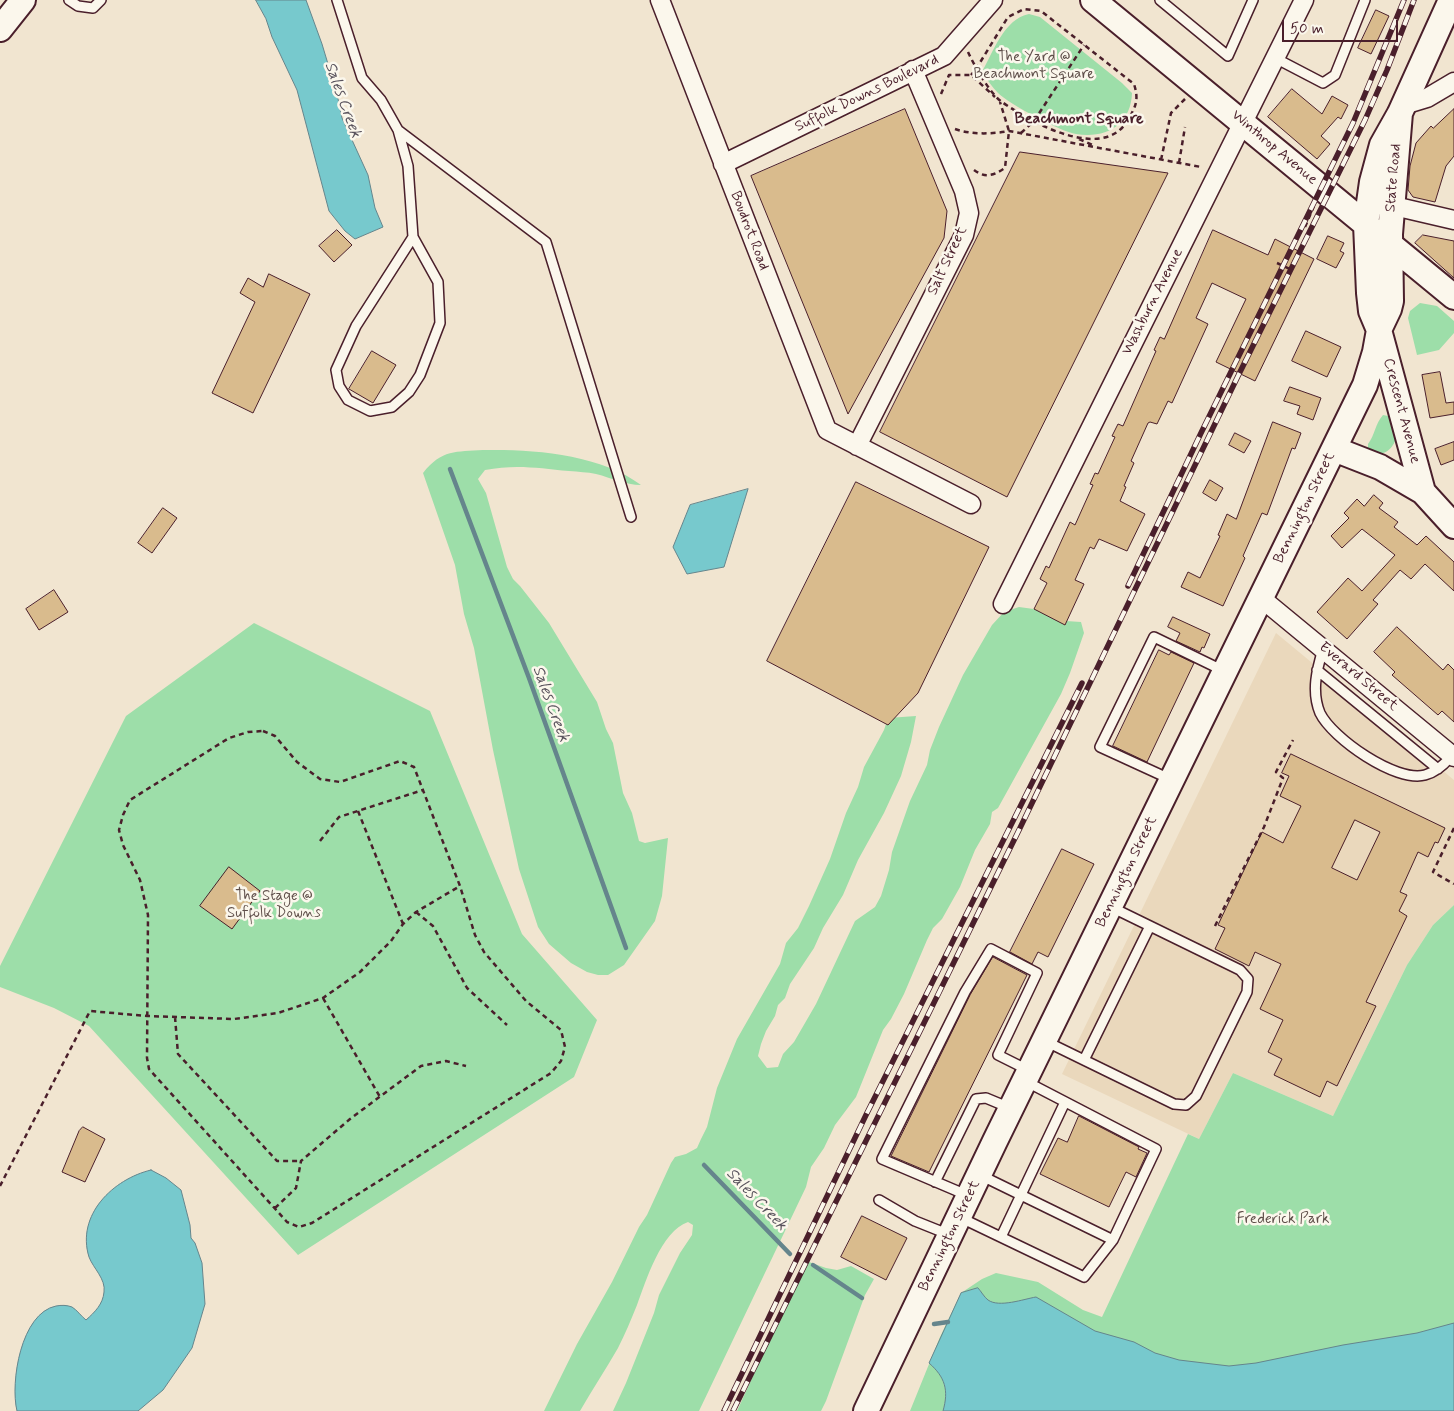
<!DOCTYPE html>
<html>
<head>
<meta charset="utf-8">
<style>
	body { margin:0 }
	#map { position:relative; width:1454px; height:1411px; overflow:hidden; background:#f1e5d0; font-family:Mynerve,sans-serif }
	canvas { display:block }
	.scale { position:absolute; left:1282px; top:20px; width:116px; height:22px; box-sizing:border-box; border:2px solid #4a1f2b; border-top:0; padding-left:6px; font-size:15px; line-height:18px; white-space:nowrap; color:#4a1f2b; -webkit-text-stroke:4px #fbf7ec; paint-order:stroke }
</style>
</head>
<body>
<div id="map">
<canvas width="1454" height="1411"></canvas>
<div class="scale">50 m</div>
</div>
<script>
const context = document.querySelector('canvas').getContext('2d');
context.lineJoin = 'round';
function fillPath(path, color) { context.fillStyle = color; context.fill(path, 'evenodd'); }
function stroke(path, color, width, dash) { context.strokeStyle = color; context.lineWidth = width; context.lineCap = dash ? 'butt' : 'round'; context.setLineDash(dash || []); context.stroke(path); }
function write(font, color, halo, rows, align = 'center') {
  context.font = font + ' Mynerve,sans-serif'; context.lineWidth = 5; context.setLineDash([]); context.textBaseline = 'middle'; context.strokeStyle = halo; context.fillStyle = color; for (const [text, x, y, turn = 0] of rows) {
    context.save(); context.translate(x, y); context.rotate((+turn || 0) * Math.PI / 180); context.textAlign = isNaN(turn) ? turn : align; if (halo) context.strokeText(text, 0, 0); context.fillText(text, 0, 0); context.restore();
  }
}
fillPath(new Path2D(`
	M1276 633 1454 780V905L1433 925 1407 965 1333 1116 1233 1073 1199 1139 1062 1074Z`), '#ead8bc');
fillPath(new Path2D(`
	M1029 14 1040 17 1122 83 1132 93C1131 124 1107 139 1076 134 1061 132 1009 104 998 93 992 87 987 79 982 72 993 52 1004 19 1029 14Z
	M1420 303 1437 306 1454 321V333L1439 350 1417 355 1408 318 1410 311Z
	M1383 415 1388 416C1390 420 1395 425 1396 430 1399 437 1392 451 1383 453 1378 454 1373 451 1368 448V444C1375 435 1375 424 1383 415Z
	M483 450C533 449 600 454 641 485 625 485 612 478 596 474 587 472 579 472 569 471 539 468 515 464 485 470L478 479 486 493 507 567 513 579 520 586 549 623 597 702 606 729 613 743 623 793 632 813 639 841 645 843 668 838 662 896 655 921 624 965 608 975H598L587 972 571 963 549 944 538 927 519 869 493 750 474 648 464 614 455 565 423 473C442 449 456 452 483 450Z
	M1019 607 1041 610 1066 621 1081 622 1084 633 1070 673 1061 694 998 808 992 812 990 824 975 850 960 887 942 919 933 928 927 940 904 994 891 1019 883 1030 856 1097 835 1125 824 1148 811 1167 806 1187 699 1411H613L626 1383 654 1313 659 1295 680 1253 692 1235 693 1225 688 1222C661 1231 646 1281 637 1305 631 1320 625 1334 618 1348 606 1369 592 1390 580 1411H544L577 1344 612 1282 639 1227 647 1215 671 1163 675 1157 686 1154 697 1148 701 1139 707 1127 717 1088 737 1039 780 964 786 943 798 928 809 906 830 859 846 813 858 787 864 767 884 730 888 718 916 716 911 742 901 776 884 813 858 860 843 895 823 928 814 948 790 984 785 998 778 1005 775 1016 766 1031 761 1044 758 1056 767 1068 778 1067 783 1054 794 1042 816 1004 855 921 875 907 881 896 889 870 892 852 910 801 927 765 930 750 939 727 963 675 992 625 1004 612Z
	M254 623 430 711 522 934 597 1020 574 1077 298 1255 89 1026 54 1008 0 987V966L126 716Z
	M1454 905V1411H910L940 1337 961 1293 982 1279 996 1273 1038 1282 1083 1310 1102 1317 1188 1134 1199 1139 1233 1073 1333 1116 1407 965 1433 925Z
	M809 1262 826 1268 837 1270 851 1266 874 1279 865 1295 826 1401 821 1411H737L785 1306Z`), '#9ddea9');
const water = new Path2D(`
	M256 0H306L322 44 337 94 342 118 368 175 375 208 383 227 355 239 345 231 329 211 297 90 272 37 266 19Z
	M748 489 724 567 687 574 673 547 690 505Z
	M151 1170 166 1178 181 1190 190 1225 191 1238 195 1243 202 1263 205 1304 192 1348 163 1390 138 1411H17C10 1382 21 1313 56 1306 61 1305 67 1305 72 1307 77 1310 81 1316 86 1320 95 1312 103 1304 104 1292 106 1279 93 1268 89 1257 76 1215 113 1179 151 1170Z
	M978 1288C981 1291 984 1297 988 1300 999 1308 1024 1299 1036 1297L1095 1331 1134 1342 1155 1353 1179 1360 1229 1366 1256 1363 1343 1345 1417 1333 1454 1323V1411H943C949 1390 945 1377 929 1363L961 1293Z`);
fillPath(water, '#77c9cd');
stroke(water, '#65858c', 1);
stroke(new Path2D(`
	M450 469 529 678 626 948
	M704 1165 790 1254
	M813 1265 862 1298
	M934 1324 948 1322`), '#65858c', 4.5);
const building = new Path2D(`
	M1376 10 1389 16 1371 54 1358 48Z
	M1292 89 1322 114 1332 96 1348 105 1341 119 1338 117 1321 136 1330 144 1317 159 1268 117Z
	M905 109 947 211 944 238 848 414 751 176Z
	M1454 109V156L1446 166 1435 202 1413 197 1408 190 1410 166 1416 143 1431 126 1433 128Z
	M1020 152 1168 173 1007 497 880 432Z
	M337 230 352 245 334 262 319 246Z
	M1213 230 1268 255 1275 239 1314 259 1255 381 1216 362 1246 299 1212 283 1196 318 1208 324 1172 403 1168 401 1157 424 1150 422 1148 423 1131 461 1134 463 1124 486 1126 487 1120 501 1145 514 1127 551 1099 539 1094 549 1090 547 1075 580 1084 584 1065 625 1034 609 1047 583 1040 579 1046 566 1049 568 1070 522 1075 525 1093 485 1090 484 1095 473 1098 474 1115 437 1112 436 1118 424 1123 426 1156 351 1154 350 1160 337 1164 339Z
	M1423 235 1454 241V278L1415 243Z
	M1328 236 1344 243 1340 251 1344 253 1336 268 1317 259Z
	M269 274 310 294 253 413 212 393 255 302 240 293 248 278 263 287Z
	M1306 331 1341 347 1327 377 1292 361Z
	M372 351 396 365 373 403 349 389Z
	M1440 372 1446 403 1454 402V414L1430 418 1422 375Z
	M1290 387 1321 398 1313 420 1297 414 1300 406 1284 401Z
	M1273 422 1301 433 1295 449 1292 448 1267 515 1262 513 1243 556 1245 558 1223 606 1181 587 1188 572 1200 578 1220 536 1218 535 1227 514 1236 519Z
	M1235 433 1251 441 1244 453 1229 445Z
	M1454 442V460L1441 465 1435 449Z
	M1210 480 1223 488 1216 501 1203 493Z
	M856 482 989 547 918 693 888 725 767 661Z
	M1374 495 1383 503 1379 508 1398 522 1394 527 1417 545 1426 536 1454 562V591L1425 564 1411 579 1400 570 1373 600 1378 604 1347 639 1317 612 1348 578 1362 591 1395 555 1362 529 1342 548 1331 536 1349 518 1344 513 1357 499 1364 506Z
	M163 508 177 518 152 553 138 543Z
	M54 590 68 612 39 630 26 609Z
	M1173 617 1210 634 1204 648 1202 647 1200 652 1176 641 1180 633 1168 627Z
	M1397 627 1443 670 1448 664 1454 670V722L1442 711 1438 715 1392 675 1395 672 1374 652Z
	M1159 650 1169 655 1171 652 1194 663 1147 762 1113 746Z
	M1291 754 1445 828 1438 843 1435 842 1428 857 1418 852 1400 892 1407 895 1399 911 1407 916 1366 1002 1376 1006 1337 1086 1327 1081 1320 1097 1274 1075 1282 1059 1268 1052 1283 1020 1260 1009 1281 964 1255 952 1249 966 1215 949 1225 928 1218 925 1262 832 1283 843 1301 806 1280 796 1289 776 1282 773ZM1355 820 1380 832 1357 880 1332 868Z
	M1062 849 1094 864 1048 957 1038 952 1032 964 1010 952Z
	M229 867 260 891 232 929 200 906Z
	M993 957 1027 975 929 1172 891 1156 970 995Z
	M1079 1116 1139 1147 1138 1149 1147 1153 1136 1177 1126 1172 1109 1207 1040 1174 1058 1138 1067 1142Z
	M83 1127 105 1139 85 1182 62 1172 79 1131Z
	M862 1216 907 1238 886 1280 841 1257Z`);
fillPath(building, '#d9bb8d');
stroke(building, '#4a1f2b', 1);
const lane = new Path2D(`
	M69 0 78 6 93 8 101 0
	M337 0 362 78 381 100 398 130 408 166 413 237 438 282 440 323 420 375 409 392 392 407 370 411 348 400 339 386 336 370 356 326 413 237
	M1160 0 1228 56 1253 0
	M1275 58 1323 83 1335 75 1365 0
	M398 130 546 242 631 517
	M1323 649C1317 669 1311 691 1320 713 1332 738 1396 783 1425 775 1436 772 1445 764 1452 755
	M1317 670 1438 769
	M1172 780 1100 747 1154 637 1224 671
	M1045 1041 1174 1104 1186 1105 1196 1096 1247 992 1248 979 1240 970 1111 907
	M1084 1060 1150 926
	M980 1175 1113 1240 1156 1149 1025 1081
	M935 1182 976 1099 986 1098 1010 1108
	M969 1196 882 1159 965 992 991 949 1037 973 998 1055 1028 1070
	M879 1200 915 1221 950 1235
	M959 1217 1084 1277 1113 1240
	M1001 1237 1065 1102`);
const street = new Path2D(`
	M660 0 827 430 971 504
	M1404 105 1427 98 1454 82
	M723 164 944 56 993 0
	M1381 203 1454 220
	M857 446 964 235 969 213 964 191 913 70
	M1261 598 1454 757
	M1003 604 1304 0`);
const secondary = new Path2D(`
	M1093 0 1454 297
	M0 29 23 0
	M1334 449 1380 467 1423 492 1454 526
	M1423 492 1379 330 1371 311 1369 293 1366 224 1372 182 1382 145 1400 113 1451 0
	M866 1411 995 1141 1365 385 1375 352 1379 330 1389 309 1391 301 1390 234 1400 113`);
stroke(lane, '#4a1f2b', 12);
stroke(street, '#4a1f2b', 21);
stroke(secondary, '#4a1f2b', 28);
stroke(new Path2D(`
	M968 52C974 65 990 94 1002 102 1030 122 1103 163 1128 120 1136 106 1139 100 1134 84L1041 11 1024 9 1008 17 976 69 971 75
	M941 94 949 75H971L995 97
	M955 129C972 135 992 134 1009 131L1201 167
	M1021 133 1034 121 1084 45
	M1079 139 1095 146
	M1161 160 1171 113 1185 99
	M1179 163 1185 127
	M974 170C986 179 994 175 1005 168L1009 131 1000 102
	M1305 227 1314 206
	M1277 263 1292 270
	M263 731 275 736 297 762 320 779 340 782 400 761 414 767 460 886 475 935 484 952 526 1001 561 1030 565 1047 561 1061 551 1073 312 1223 299 1227 287 1222 149 1069 147 1058 148 915 140 880 123 845 119 830 123 815 130 800 229 738 248 732Z
	M358 811 403 924
	M1454 828 1433 872 1454 884
	M320 841 339 817 423 790
	M416 912 433 926 467 988 507 1025
	M1215 926 1264 827 1283 778 1276 772 1293 740
	M323 998 380 1097
	M175 1017 178 1054 277 1161H300
	M0 1186 90 1011 147 1016 234 1019 278 1013 323 998 360 972 391 941 403 924 416 912 460 886
	M275 1208 296 1188 301 1161 350 1119 421 1066 446 1061 466 1066`), '#4a1f2b', 2.5, [5, 4]);
stroke(lane, '#fbf7ec', 9);
stroke(street, '#fbf7ec', 18);
stroke(secondary, '#fbf7ec', 24);
const rail = new Path2D(`
	M1128 586 1201 433 1353 123 1404 0
	M724 1411 866 1115 1082 683
	M733 1411 1020 828 1238 376 1365 120 1387 70 1414 0`);
stroke(rail, '#4a1f2b', 5.5);
stroke(rail, '#fbf7ec', 4, [11]);
write('15px', '#5f4f4a', '#fbf7ec', [
	["The Yard @",1034,58],
	["Beachmont Square",1034,75],
	["The Stage @",274,897],
	["Suffolk Downs",274,914],
	["Frederick Park",1283,1220]
]);
write('15px', '#4a1f2b', '#fbf7ec', [
	["Suffolk Downs Boulevard",867,94,-26],
	["Winthrop Avenue",1274,148,40],
	["State Road",1394,178,-85],
	["Boudrot Road",749,231,69],
	["Salt Street",948,261,-65],
	["Washburn Avenue",1153,302,-63],
	["Crescent Avenue",1401,411,75],
	["Bennington Street",1305,508,-64],
	["Everard Street",1358,677,40],
	["Bennington Street",1127,872,-64],
	["Bennington Street",950,1236,-64]
]);
write('italic 16px', '#58525c', '#fbf7ec', [
	["Sales Creek",342,100,70],
	["Sales Creek",550,704,70],
	["Sales Creek",756,1200,46]
]);
write('bold 16px', '#4a1f2b', '#fbf7ec', [
	["Beachmont Square",1079,120]
]);
</script>
</body>
</html>
